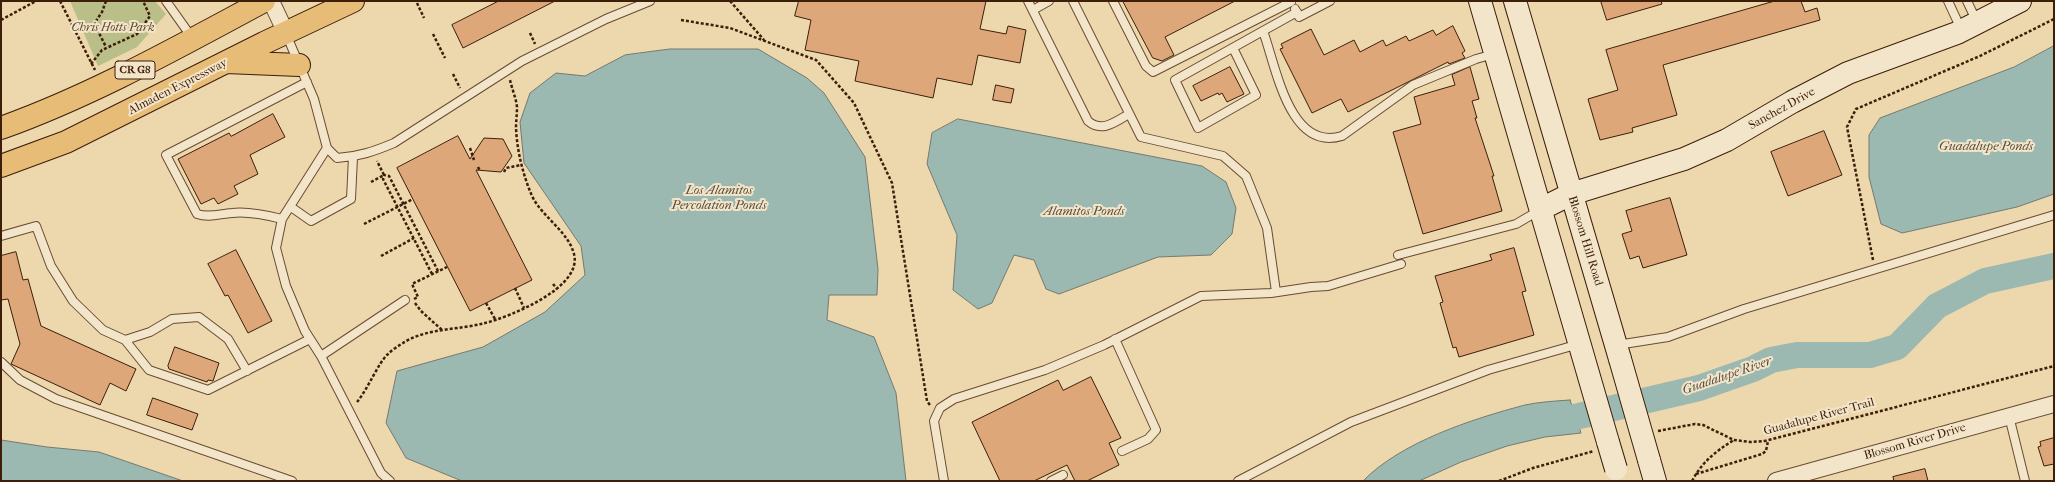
<!DOCTYPE html>
<html>
<head>
<meta charset="utf-8">
<style>
	body { margin:0 }
	#map { position:relative; width:2055px; height:482px; overflow:hidden; background:#edd7ad; font-family:"IM FELL French Canon",serif }
	canvas { display:block }
	.frame { position:absolute; inset:0; border:2px solid #3c1e09; pointer-events:none }
</style>
</head>
<body>
<div id="map">
<canvas width="2055" height="482"></canvas>
<div class="frame"></div>
</div>
<script>
const context = document.querySelector('canvas').getContext('2d');
context.lineJoin = 'round';
function fillPath(path, color) { context.fillStyle = color; context.fill(path, 'evenodd'); }
function stroke(path, color, width, dash) { context.strokeStyle = color; context.lineWidth = width; context.lineCap = dash ? 'butt' : 'round'; context.setLineDash(dash || []); context.stroke(path); }
function write(font, color, halo, rows, align = 'center') {
  context.font = font + ' "IM FELL French Canon",serif'; context.lineWidth = 4; context.setLineDash([]); context.textBaseline = 'middle'; context.strokeStyle = halo; context.fillStyle = color; for (const [text, x, y, turn = 0] of rows) {
    context.save(); context.translate(x, y); context.rotate((+turn || 0) * Math.PI / 180); context.textAlign = isNaN(turn) ? turn : align; if (halo) context.strokeText(text, 0, 0); context.fillText(text, 0, 0); context.restore();
  }
}
fillPath(new Path2D(`
	M70 1H155L166 14 137 47 98 66Z`), '#babe89');
const water = new Path2D(`
	M2054 46V194L2017 207 1902 233 1881 224 1869 177V135L1880 118 2014 67Z
	M670 49H758L807 78 824 93 865 157 878 269 877 295H829L827 320 874 337 896 393 906 481H462L406 458 386 423 397 371 483 347 545 312 585 275 581 246 524 163 520 122 530 93 556 73 585 76 625 55Z
	M958 119 1202 166 1226 182 1236 208 1232 234 1211 255 1158 257 1059 294 1046 289 1034 260 1014 255 992 303 978 309 953 290 957 235 927 164 932 133Z
	M1570 400 1581 433 1545 437 1507 446 1461 462 1419 481H1363C1401 442 1472 419 1525 405 1539 402 1555 401 1570 400Z
	M1 440 47 447 99 452 183 481H1Z`);
fillPath(water, '#9bb8b1');
stroke(water, '#757a6e', 1);
stroke(new Path2D(`
	M1541 423 1575 417 1699 388 1753 369 1771 360 1797 355H1870L1897 347 1937 306 1985 281 2054 266`), '#9bb8b1', 26);
const building = new Path2D(`
	M499 1H555L463 48 452 25Z
	M799 1H986L980 29 1006 34 1008 26 1026 30 1020 63 978 55 972 85 937 78 933 98 855 81 859 61 805 50 811 20 795 16Z
	M1123 1H1235L1165 37 1174 55 1162 61 1153 58Z
	M1601 1H1661L1662 4 1607 20Z
	M1775 1H1801L1805 12 1817 8 1820 20 1663 65 1677 115 1632 128 1633 132 1600 140 1588 99 1618 90 1606 50Z
	M1453 26 1465 51 1462 53 1465 58 1449 64 1448 62 1348 112 1341 99 1312 113 1280 49 1283 48 1281 44 1311 29 1324 55 1354 40 1360 52 1383 40 1386 46 1406 36 1409 41 1433 30 1436 35Z
	M1230 67 1244 94 1227 102 1222 93 1219 95 1218 93 1201 101 1193 86Z
	M1470 67 1479 99 1472 101 1477 118H1475L1494 176H1492L1502 211 1423 234 1393 132 1421 124 1414 97 1455 85 1452 75Z
	M996 85 1014 89 1011 103 993 100Z
	M273 114 285 137 250 155 258 174 234 186 238 194 218 204 214 198 201 204 178 159 229 133 231 136Z
	M1824 131 1842 175 1788 196 1771 152Z
	M458 136 470 159 484 138 503 139 512 156 501 172 476 170 532 280 470 311 397 168Z
	M1670 198 1687 255 1643 268 1639 256 1630 259 1622 234 1632 231 1626 211Z
	M1514 248 1526 291 1522 292 1534 335 1459 357 1456 347 1453 348 1440 303 1443 302 1435 276 1492 260 1490 255Z
	M236 250 272 321 248 333 228 295 225 296 208 264Z
	M16 252 23 280 28 279 41 326 136 369 126 391 110 383 100 405 11 364 20 344 8 299 1 300V256Z
	M175 347 219 363 213 381 208 380 207 382 169 369 168 366Z
	M1091 377 1121 438 1109 443 1119 465 1087 481H1075L1067 465 1034 481H1000L972 422 1058 380 1063 390Z
	M153 398 198 414 192 430 147 415Z
	M2054 438V464L2044 466 2038 447 2041 446 2040 442Z
	M1925 469 1928 481H1894L1893 477Z`);
fillPath(building, '#dea77a');
stroke(building, '#3c1e09', 1);
const lane = new Path2D(`
	M166 1 193 39
	M1028 1 1088 121C1102 133 1115 122 1129 114
	M1073 1 1141 137 1223 156 1246 176 1267 228 1276 292
	M1113 1 1146 66 1153 72 1291 2
	M1948 1 1961 29
	M1967 1 1977 22
	M1295 9 1299 17 1330 1
	M1033 10 1049 1
	M1263 31C1276 66 1289 152 1342 136L1413 85 1476 59 1494 54
	M286 34 314 99 327 148 337 158C358 157 375 151 394 143L522 61 606 19 650 1
	M1233 48 1256 95 1198 128 1175 80 1297 12
	M327 148 282 219 276 248 286 286 305 331 321 356 405 300
	M291 207 311 221 351 199 353 157
	M282 219C266 215 248 211 232 213 219 214 209 218 197 214L166 155 307 82
	M1 236 36 226 51 266 73 301 103 330 125 340 150 332 172 319 199 317 228 339 247 371
	M1398 255 1516 224 1540 210
	M1115 339 1156 430 1148 439 1122 451
	M125 340 149 370 208 390 310 339
	M1617 345 1668 337 1744 309 2054 215
	M321 356 381 473 390 481
	M1 362 20 380 56 399 292 481
	M2009 416 2025 481
	M944 481 934 421 940 408 954 399 1045 370 1104 345 1201 296 1271 293 1311 287 1328 286 1401 264
	M1051 481 1063 475
	M1238 481 1351 422 1488 370 1579 344`);
const street = new Path2D(`
	M271 1 286 33
	M1776 481 2054 404`);
const secondary = new Path2D(`
	M1480 1 1608 442
	M1515 1 1620 359
	M1541 209 1571 194 1684 159 1727 140 1792 102 1848 73 1957 33 2020 1
	M1649 460 1655 481`);
const primary = new Path2D(`
	M226 62 299 65
	M1 128C93 95 178 47 264 1
	M1 166 66 142 264 43 353 1`);
stroke(lane, '#684c32', 10);
stroke(street, '#684c32', 18);
stroke(secondary, '#3c1e09', 24);
stroke(primary, '#3c1e09', 24);
stroke(new Path2D(`
	M60 1 95 70
	M106 1 102 12 92 27 98 31 106 47
	M730 1 764 40
	M417 3 424 18
	M1 20 36 1
	M681 20 730 28 816 60 854 103 892 183 927 401 930 405
	M530 33 535 44
	M433 34 445 58
	M91 64 102 50 137 34 150 16 143 1
	M453 74 460 88
	M470 148 474 160
	M478 167 480 171
	M504 172 506 168 521 165
	M371 182 384 175 377 161
	M364 224 413 199
	M381 256 414 238
	M1873 260 1847 127 1856 109 1980 56 2054 19
	M432 274 383 179 384 175 389 176 438 271
	M553 284 557 289
	M515 288 524 308
	M414 299 418 297 412 284 447 267
	M415 303 421 311 442 330
	M486 303 495 319
	M357 402C368 389 378 363 388 354 392 350 398 346 403 343 426 328 459 330 485 323 509 317 583 288 574 254 568 231 542 217 532 196 523 175 517 151 516 128 516 121 517 114 517 107 516 98 512 89 510 80
	M1658 431 1695 424 1703 425 1734 440 1750 442 1765 441 2054 366
	M1696 474 1762 454 1766 451 1768 441
	M1499 481 1533 468 1594 451
	M1692 481C1702 462 1716 451 1734 440`), '#3c1e09', 2.5, [3, 2]);
stroke(lane, '#f3e5ca', 8);
stroke(street, '#f3e5ca', 16);
stroke(secondary, '#f3e5ca', 22);
stroke(primary, '#e6bc76', 22);
const secondaryBridge = new Path2D(`
	M1620 359 1649 460
	M1608 442 1616 469`);
stroke(secondaryBridge, '#3c1e09', 24, []);
stroke(secondaryBridge, '#f3e5ca', 22);
for (const [x, y, w] of [
	[135,70,40]
]) { const box = new Path2D(); box.roundRect(x - w / 2, y - 9, w, 18, 3); context.fillStyle = '#f3e5ca'; context.fill(box); stroke(box, '#3c1e09', 1); }
write('bold 11px', '#3c1e09', null, [
	["CR G8",135,70]
]);
write('italic 12px', '#5c4629', '#f3e5ca', [
	["Chris Hotts Park",113,28]
]);
write('12px', '#3c1e09', '#f3e5ca', [
	["Almaden Expressway",178,87,-27],
	["Sanchez Drive",1782,109,-29],
	["Blossom Hill Road",1585,241,73],
	["Guadalupe River Trail",1819,417,-15],
	["Blossom River Drive",1915,442,-16]
]);
write('italic 13px', '#584c3b', '#f3e5ca', [
	["Guadalupe Ponds",1986,147],
	["Los Alamitos",719,191],
	["Percolation Ponds",719,206],
	["Alamitos Ponds",1084,212],
	["Guadalupe River",1727,376,-19]
]);
</script>
</body>
</html>
